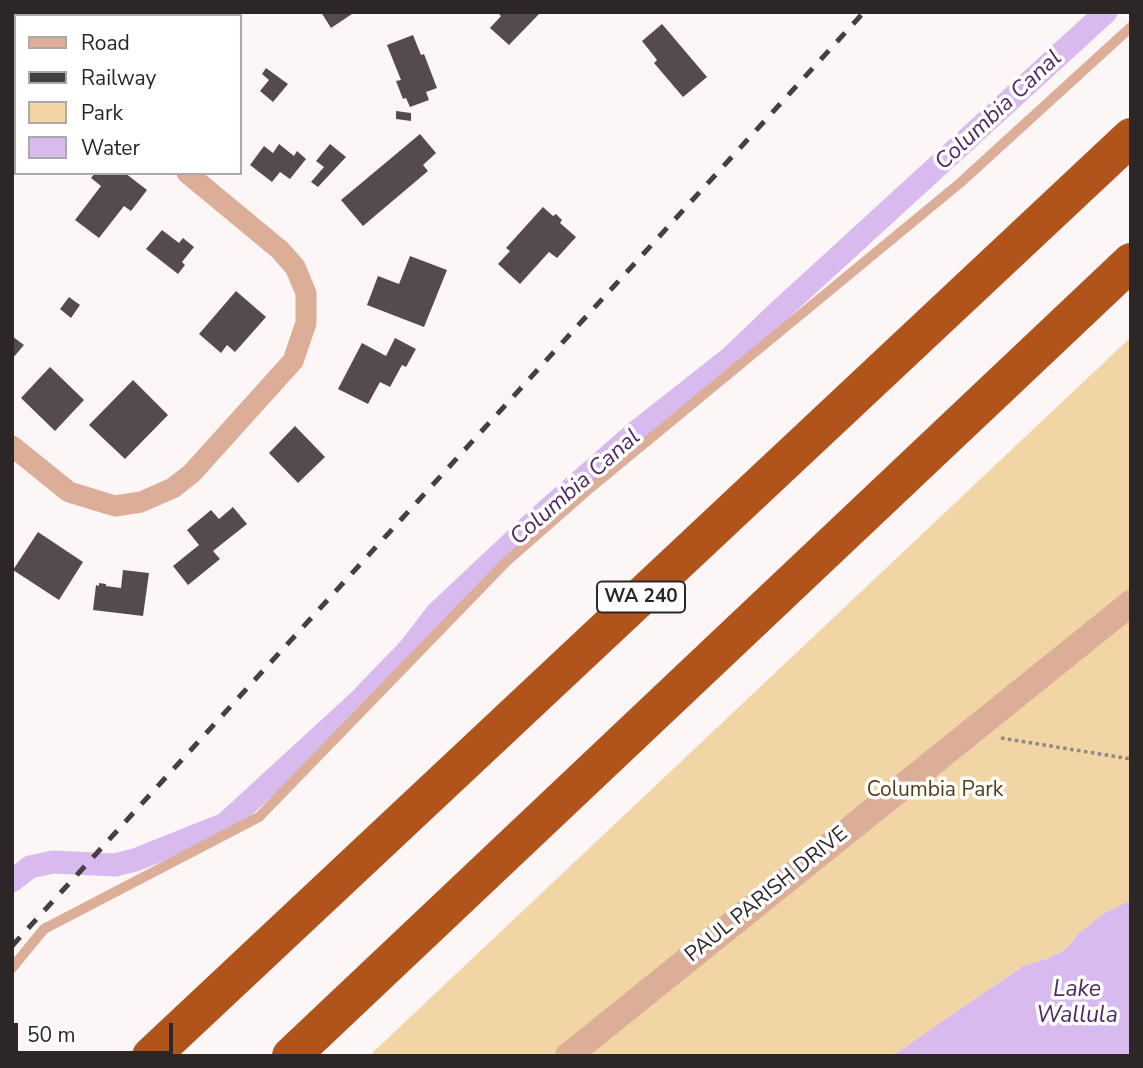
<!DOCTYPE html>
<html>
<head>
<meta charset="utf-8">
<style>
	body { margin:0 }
	#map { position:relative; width:1143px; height:1068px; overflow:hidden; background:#fdf6f6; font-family:"Nunito Sans",sans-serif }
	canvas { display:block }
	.frame { position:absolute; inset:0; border:14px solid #2c2626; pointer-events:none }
	.legend { position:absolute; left:14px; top:14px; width:228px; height:161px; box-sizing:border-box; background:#fff; border:2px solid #aba8a8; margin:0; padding:9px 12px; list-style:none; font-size:21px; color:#2c2626 }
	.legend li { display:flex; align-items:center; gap:14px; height:35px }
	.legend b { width:35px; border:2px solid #aba8a8 }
	.scale { position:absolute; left:14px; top:1023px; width:159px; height:32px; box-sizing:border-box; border:4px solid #2c2626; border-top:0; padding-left:9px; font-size:21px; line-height:24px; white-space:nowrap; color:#2c2626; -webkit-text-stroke:5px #fff; paint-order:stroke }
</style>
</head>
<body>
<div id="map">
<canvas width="1143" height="1068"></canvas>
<div class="frame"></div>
<ul class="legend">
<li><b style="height:9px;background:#dcae98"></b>Road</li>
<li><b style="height:9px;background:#453f3f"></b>Railway</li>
<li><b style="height:19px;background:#f2d5a5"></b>Park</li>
<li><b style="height:19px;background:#d8baee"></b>Water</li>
</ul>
<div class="scale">50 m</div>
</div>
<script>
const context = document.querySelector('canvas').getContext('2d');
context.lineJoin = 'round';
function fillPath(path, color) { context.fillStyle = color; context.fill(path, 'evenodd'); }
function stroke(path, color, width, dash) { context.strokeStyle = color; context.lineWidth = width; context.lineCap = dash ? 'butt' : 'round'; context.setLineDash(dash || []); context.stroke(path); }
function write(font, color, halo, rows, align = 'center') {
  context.font = font + ' "Nunito Sans",sans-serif'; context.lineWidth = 7; context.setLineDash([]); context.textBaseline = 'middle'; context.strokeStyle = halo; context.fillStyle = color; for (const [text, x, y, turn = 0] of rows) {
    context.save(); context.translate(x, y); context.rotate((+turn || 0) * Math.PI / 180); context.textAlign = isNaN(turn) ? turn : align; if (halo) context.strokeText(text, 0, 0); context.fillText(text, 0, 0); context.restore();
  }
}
fillPath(new Path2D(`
	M1131 337V900L1103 914 1079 933 1066 949 1047 959 1023 966 892 1056H369Z`), '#f2d5a5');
fillPath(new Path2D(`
	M1131 900V1056H892L1023 966 1047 959 1066 949 1079 933 1103 914Z`), '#d8baee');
stroke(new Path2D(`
	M12 881 30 867 53 862 115 865 135 860 225 824 359 701 410 648 436 614 536 520 636 432 730 358 777 313 1106 12`), '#d8baee', 23);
fillPath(new Path2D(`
	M321 12H351L352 14 331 28Z
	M497 12H541L509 45 490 28 501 16Z
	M662 24 707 77 683 97 654 63 657 60 642 41Z
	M413 35 421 55 424 54 437 88 426 92 429 100 410 107 406 98 403 99 396 81 401 80 387 45Z
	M266 68 288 84 273 102 260 91 269 80 262 74Z
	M12 81 16 84V122L12 119Z
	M396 111 411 113V121L396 119Z
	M420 134 436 153 423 165 428 171 363 226 341 200Z
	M279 144 294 156 297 151 306 159 290 179 280 172 272 182 250 165 264 146 273 153Z
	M330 144 346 157 318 187 311 182 324 167 316 161Z
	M95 173H125L147 190 131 211 124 206 99 238 75 220 101 186 91 178Z
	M543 207 553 216 556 214 562 220 560 223 576 237 557 258 549 252 520 284 498 264 510 251 506 248Z
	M162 230 179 243 183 238 194 247 182 262 185 265 178 274 146 249Z
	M410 256 447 270 424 327 367 305 378 276 399 284Z
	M236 291 266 317 235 352 227 345 221 353 199 334Z
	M69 297 80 305 71 318 60 309Z
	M12 336 24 345 12 359Z
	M395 338 416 349 406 367 402 365 390 387 380 382 368 404 338 389 362 343 386 356Z
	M50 367 84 400 55 431 21 398Z
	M133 380 168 415 125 459 89 425Z
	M295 426 325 457 298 483 269 453Z
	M233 507 247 524 213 551 220 559 188 585 173 566 199 545 187 530 211 510 219 519Z
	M38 532 83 562 59 600 13 570Z
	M123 570 149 573 143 616 93 610 96 585 99 586V583L106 584V586L121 588Z`), '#564a51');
stroke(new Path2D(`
	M1001 738 1131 759`), '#8e8787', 3.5, [3.5, 3.5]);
stroke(new Path2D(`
	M12 968 44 929 259 817 507 561 588 490 960 183 1131 27`), '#dcae98', 10);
stroke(new Path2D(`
	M12 30 16 32
	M12 446 69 492 115 506 141 502 173 488 192 473 293 361 306 323V293L295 267 280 250 187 173`), '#dcae98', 21);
stroke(new Path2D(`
	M568 1056 1131 603`), '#dcae98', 26);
stroke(new Path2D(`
	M151 1056 1131 137
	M291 1056 1131 262`), '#b1541c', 38);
stroke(new Path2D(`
	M12 946 864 12`), '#453f3f', 5, [12, 12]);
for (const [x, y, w] of [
	[641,597,88]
]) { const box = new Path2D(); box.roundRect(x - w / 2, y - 15.5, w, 31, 5); context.fillStyle = '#fff'; context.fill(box); stroke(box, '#2c2626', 2); }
write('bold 19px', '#2c2626', null, [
	["WA 240",641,597]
]);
write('21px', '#543e14', '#fff', [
	["Columbia Park",935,791]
]);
write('21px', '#2c2626', '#fff', [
	["PAUL PARISH DRIVE",767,895,-39]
]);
write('italic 23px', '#502a67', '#fff', [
	["Columbia Canal",999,111,-43],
	["Columbia Canal",576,488,-41],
	["Lake",1077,990],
	["Wallula",1077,1016]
]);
</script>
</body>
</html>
